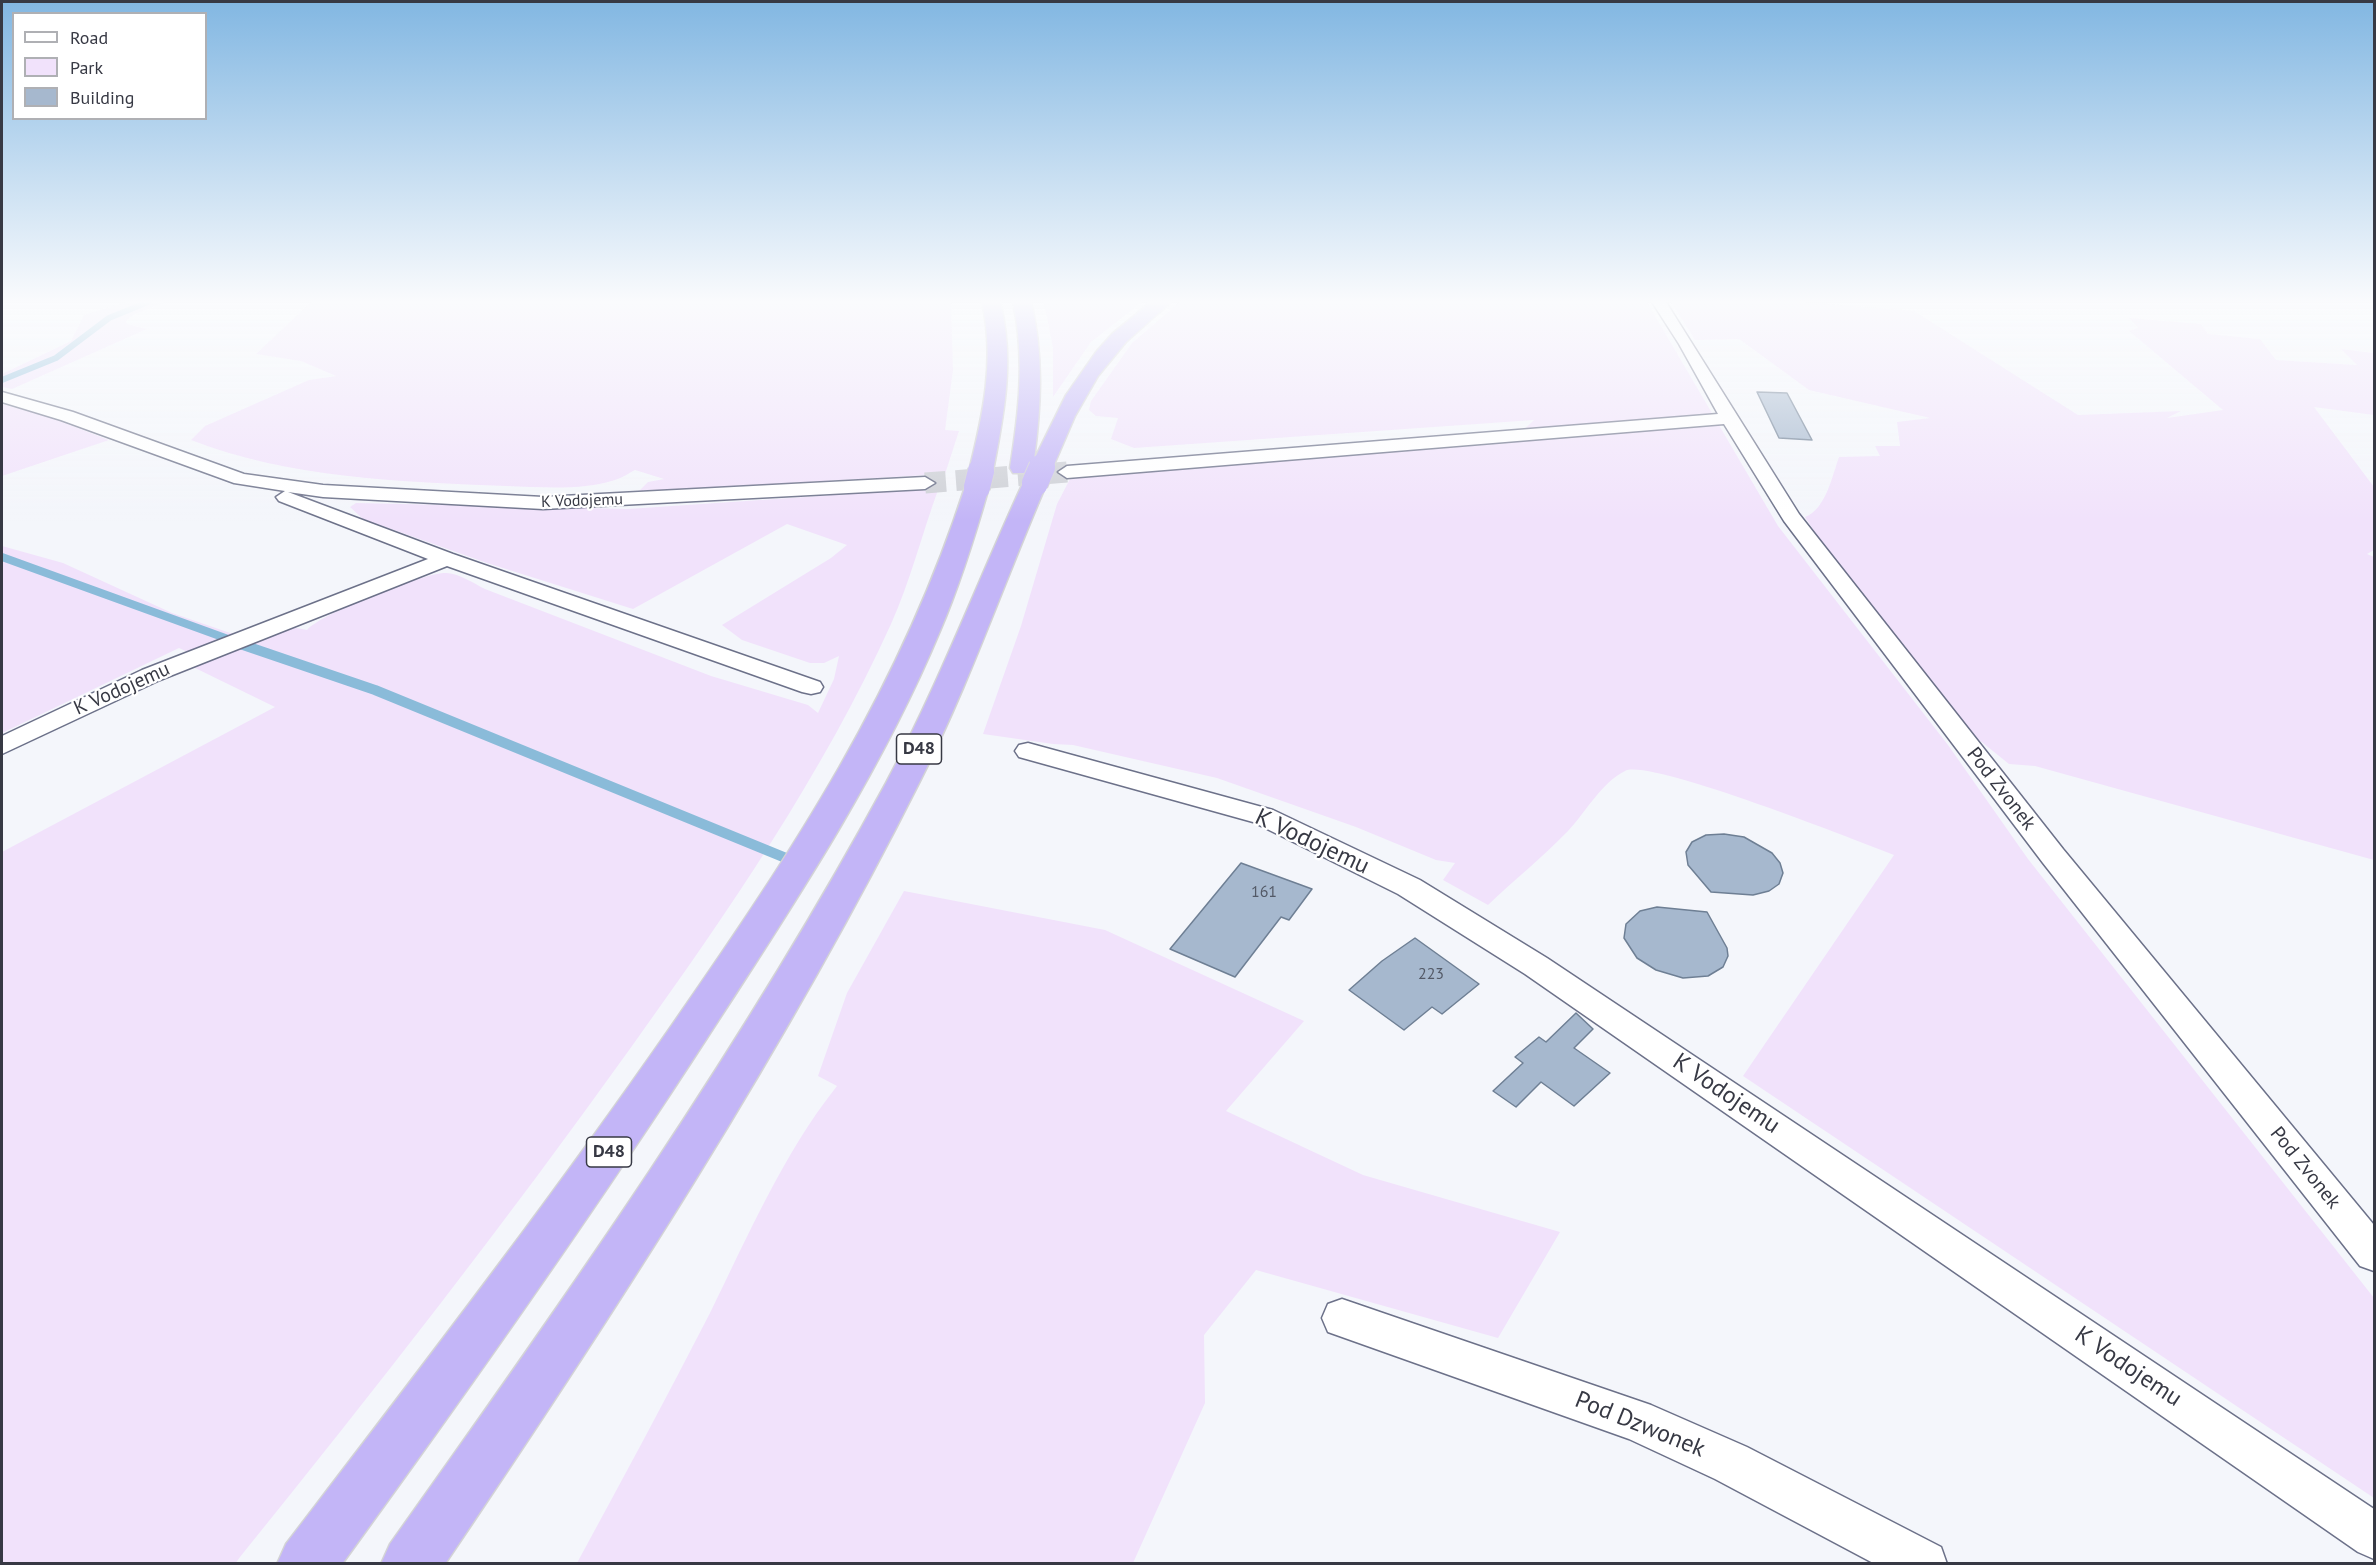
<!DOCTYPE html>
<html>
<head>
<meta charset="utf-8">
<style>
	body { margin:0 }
	#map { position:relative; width:2376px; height:1565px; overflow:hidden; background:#f4f6fb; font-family:"PT Sans",sans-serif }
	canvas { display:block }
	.frame { position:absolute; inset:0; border:3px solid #373944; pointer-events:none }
	.legend { position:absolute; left:12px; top:12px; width:195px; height:108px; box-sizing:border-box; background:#fff; border:2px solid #afb0b4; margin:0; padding:8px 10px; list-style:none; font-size:18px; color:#373944 }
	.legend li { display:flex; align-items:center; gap:12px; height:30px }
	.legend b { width:30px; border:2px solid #afb0b4 }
</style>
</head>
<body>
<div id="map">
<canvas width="2376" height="1565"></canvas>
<div class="frame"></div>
<ul class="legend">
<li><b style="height:8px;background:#fff"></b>Road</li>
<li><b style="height:16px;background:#f1e2fb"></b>Park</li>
<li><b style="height:16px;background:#a6b8ce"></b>Building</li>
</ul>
</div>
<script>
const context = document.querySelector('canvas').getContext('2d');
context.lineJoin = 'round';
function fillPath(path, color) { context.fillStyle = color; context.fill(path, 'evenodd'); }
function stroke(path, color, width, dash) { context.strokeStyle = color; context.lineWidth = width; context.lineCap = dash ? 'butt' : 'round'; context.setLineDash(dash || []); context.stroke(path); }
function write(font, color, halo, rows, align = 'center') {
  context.font = font + ' "PT Sans",sans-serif'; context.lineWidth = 4.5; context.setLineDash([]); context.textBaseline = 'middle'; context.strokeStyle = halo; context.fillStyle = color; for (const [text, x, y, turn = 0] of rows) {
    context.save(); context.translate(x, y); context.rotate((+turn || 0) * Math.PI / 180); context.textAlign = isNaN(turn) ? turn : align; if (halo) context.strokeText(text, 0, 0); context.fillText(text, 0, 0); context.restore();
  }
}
fillPath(new Path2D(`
	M126 302H165L133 315 126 321 127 324 147 329 12 389 2 387V374L71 341 84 315Z
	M311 302H951L953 370 945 430 959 431 945 474 638 492 648 482 664 479 635 470C629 473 622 478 615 480 581 491 540 487 506 486 402 482 288 478 191 440L205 426 309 380 336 376 301 361 256 354Z
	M1044 302H1142L1091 342 1053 397V348Z
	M1180 302H1647L1778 526 1948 745 2028 859 2374 1298V1498L1743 1076 1894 855C1857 841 1649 758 1625 771 1601 783 1586 812 1568 831 1543 857 1514 880 1488 905L1443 880 1455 863 1436 860 1356 827 1217 778 1073 745 1053 744 983 734 1021 626 1057 504 1071 477 1510 443 1534 420 1134 448 1111 439 1118 418 1096 416 1089 410 1091 401 1132 343Z
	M1671 302H1803L1914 311 2078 415 2181 411 2167 418 2223 410 2129 331 2138 328 2129 318 2201 324 2208 334 2260 339 2276 360 2357 365 2341 349 2374 353V415L2314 407 2374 487V550L2367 554 2374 557V860L2035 766 2009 764 1978 739 1850 588 1805 517C1826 509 1832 476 1839 457L1880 456 1875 446H1900L1897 422 1930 418 1809 390 1739 339 1695 340Z
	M2 404 49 417 109 440 2 476Z
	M923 489V491L938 490C922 534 910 582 891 624 823 774 728 912 632 1046 507 1221 375 1390 240 1557L235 1564H2V852L275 707 191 666 291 627 307 630C320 614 426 571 447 573 460 574 473 583 485 589L711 676 808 705 818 713 834 679 839 656 824 663H810L742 640 722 625 831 558 847 545 787 524 633 609 487 563 363 519 350 507 356 503 628 509Z
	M2 546 63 563 172 613 236 635 192 654 179 648 2 733Z
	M904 891 1105 930 1304 1021 1226 1111 1363 1175 1560 1232 1498 1338 1256 1270 1204 1335 1205 1403 1133 1563H577C622 1480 667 1397 710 1313 748 1236 783 1154 837 1086L818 1076 847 993Z`), '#f1e2fb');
stroke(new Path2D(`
	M2 380 56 358 109 318 148 302`), '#8abbd9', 6);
stroke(new Path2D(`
	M2 557 228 639`), '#8abbd9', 8);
stroke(new Path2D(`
	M243 645 375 690 798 863`), '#8abbd9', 10);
const building = new Path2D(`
	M1757 392 1787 393 1812 440 1779 438Z
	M1724 834 1744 837 1772 853 1780 863 1783 873 1779 884 1769 891 1753 895 1711 892 1688 865 1686 852 1692 842 1706 835Z
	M1241 863 1312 889 1289 920 1281 917 1235 977 1170 949Z
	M1657 907 1707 912 1727 948 1728 956 1723 967 1708 976 1683 978 1656 970 1637 958 1624 938 1626 924 1640 911Z
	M1415 938 1479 984 1442 1014 1432 1007 1404 1030 1349 990 1382 961Z
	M1576 1013 1593 1029 1574 1048 1610 1073 1574 1106 1541 1082 1516 1107 1493 1091 1523 1063 1515 1057 1539 1037 1546 1042Z`);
fillPath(building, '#a6b8ce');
stroke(building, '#6e7f94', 1.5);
stroke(new Path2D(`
	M925 483 1067 472`), '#ced0d6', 21, [21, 10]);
const minor = new Path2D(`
	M1652 302H1666L1799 514 2063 849 2374 1225V1271L2360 1266 2043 863 1784 521 1724 424 1067 478 1058 472 1067 466 1718 414 1679 344Z
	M2 392 73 412 244 474 323 485 543 497 925 477 935 483 925 489 543 509 323 497 288 492 453 554 820 682 823 687 820 692 811 694 802 692 447 566 160 680 2 754V736L142 670 428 559 279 501 276 497 285 491 234 483 61 420 2 402Z
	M1028 743 1273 810 1420 880 1547 958 2374 1509V1559L2358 1552 1525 974 1398 894 1253 822 1019 757 1015 751 1019 745Z
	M1342 1299 1651 1405 1747 1447 1941 1547 1947 1564H1875L1715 1479 1629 1439 1328 1332 1322 1318 1328 1304Z`);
const motorway = new Path2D(`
	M982 302H1000C1015 359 1004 414 993 471L989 476H973L969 471C983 415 995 360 982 302Z
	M1013 302H1031C1044 355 1041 407 1034 460L1066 395 1096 352 1112 334 1151 302H1171L1126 342 1098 376 1075 416 1053 467 1050 472 1042 474 1032 469 1029 473H1013L1010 468C1019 412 1025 358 1013 302Z
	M1035 476 1043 478 1047 483C1004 582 969 685 920 781 783 1054 616 1311 445 1564H381L390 1544C566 1297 741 1050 886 783 938 686 977 583 1023 483L1027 478Z
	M977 480 985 482 989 487C975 536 960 584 940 631 880 775 792 907 707 1038 591 1217 468 1391 342 1564H277L286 1544C417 1373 549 1202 672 1025 793 851 900 690 965 487L969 482Z`);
stroke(minor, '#6c7189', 3);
stroke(motorway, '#d3d3d6', 3);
fillPath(minor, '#fff');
fillPath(motorway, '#c3b5f7');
const motorwayBridge = new Path2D(`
	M1035 483 1042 467
	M977 487 981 471`);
stroke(motorwayBridge, '#d3d3d6', 28, []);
stroke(motorwayBridge, '#c3b5f7', 26);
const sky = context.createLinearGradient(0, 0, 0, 521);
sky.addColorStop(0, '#82b7e2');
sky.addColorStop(0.58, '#fafbfd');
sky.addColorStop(1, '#fafbfd00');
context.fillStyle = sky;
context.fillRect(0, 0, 2376, 521);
write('16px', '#373944', '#fff', [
	["K Vodojemu",582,501,-2]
]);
write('16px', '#535966', null, [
	["161",1264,892],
	["223",1431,974]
]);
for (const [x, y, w] of [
	[919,749,45],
	[609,1152,45]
]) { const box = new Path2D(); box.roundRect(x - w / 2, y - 15, w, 30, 4.5); context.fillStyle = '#fff'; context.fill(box); stroke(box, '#373944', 1.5); }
write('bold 18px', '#373944', null, [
	["D48",919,749],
	["D48",609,1152]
]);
write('20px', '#373944', '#fff', [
	["K Vodojemu",122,689,-24],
	["Pod Zvonek",2001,789,52],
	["Pod Zvonek",2305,1168,51]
]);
write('24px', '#373944', '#fff', [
	["K Vodojemu",1312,842,25],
	["K Vodojemu",1726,1094,34],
	["K Vodojemu",2128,1367,34],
	["Pod Dzwonek",1640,1425,22]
]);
</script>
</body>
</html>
